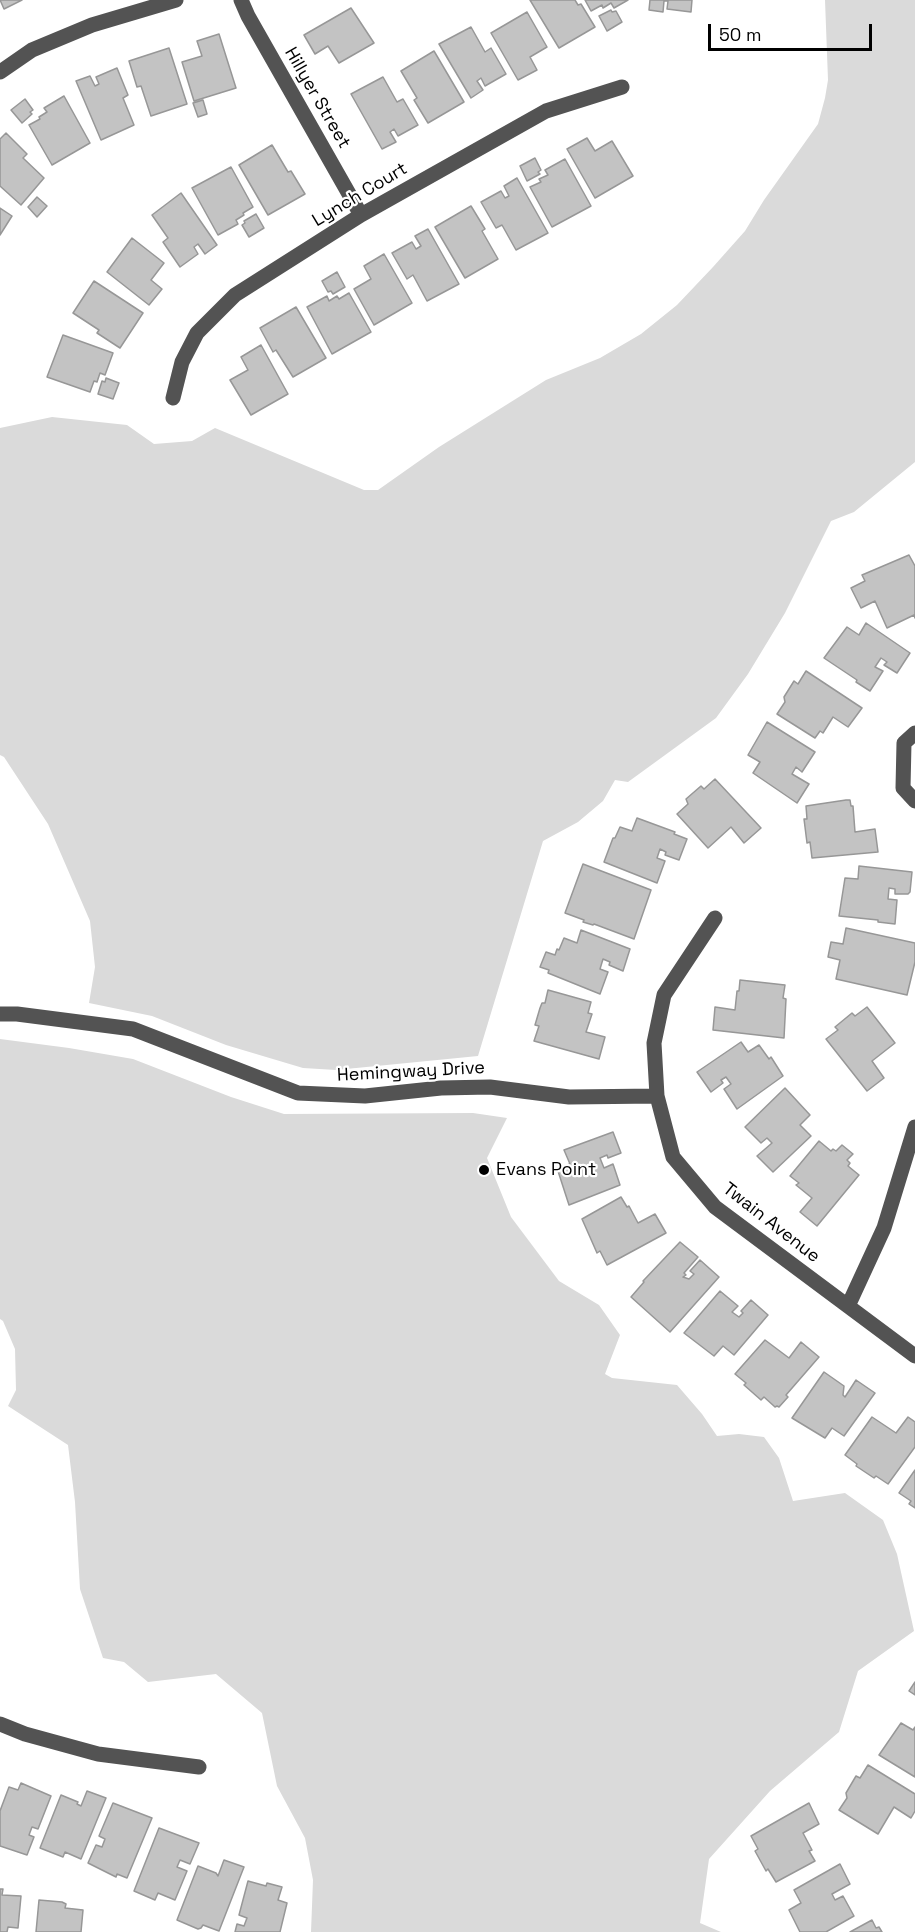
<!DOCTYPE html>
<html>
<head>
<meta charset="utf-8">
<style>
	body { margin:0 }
	#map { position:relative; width:915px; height:1932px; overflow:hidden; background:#fff; font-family:"Space Grotesk",sans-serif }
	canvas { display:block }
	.scale { position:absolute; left:708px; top:24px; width:164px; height:27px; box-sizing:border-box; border:3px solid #000; border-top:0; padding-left:8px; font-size:18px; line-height:21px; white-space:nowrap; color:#000; -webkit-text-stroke:4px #fff; paint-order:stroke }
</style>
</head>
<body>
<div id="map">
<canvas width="915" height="1932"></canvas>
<div class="scale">50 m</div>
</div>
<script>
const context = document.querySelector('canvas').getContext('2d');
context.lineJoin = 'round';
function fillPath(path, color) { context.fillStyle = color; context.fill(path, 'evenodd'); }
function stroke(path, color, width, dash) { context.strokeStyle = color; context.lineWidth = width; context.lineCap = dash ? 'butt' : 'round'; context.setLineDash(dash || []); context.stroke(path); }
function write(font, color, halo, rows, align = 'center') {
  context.font = font + ' "Space Grotesk",sans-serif'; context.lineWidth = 4.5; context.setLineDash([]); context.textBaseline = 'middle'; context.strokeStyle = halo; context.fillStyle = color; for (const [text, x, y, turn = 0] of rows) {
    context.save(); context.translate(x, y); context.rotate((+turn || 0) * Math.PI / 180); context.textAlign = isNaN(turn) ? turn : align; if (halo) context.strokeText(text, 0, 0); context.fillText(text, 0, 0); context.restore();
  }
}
fillPath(new Path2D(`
	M825 0H915V462L854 512 831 521 785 613 748 674 716 718 628 782 615 780 603 801 578 822 543 841 478 1056 336 1070 303 1068 226 1045 152 1016 89 1003 95 967 90 921 48 824 4 757 0 755V428L52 417 127 425 154 444 192 441 215 428 364 490H378L439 447 546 380 600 358 641 334 677 305 713 267 745 231 764 200 818 124 825 98 828 80Z
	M0 1039 69 1048 133 1059 231 1097 284 1114 473 1113 507 1118 487 1158 511 1217 559 1281 599 1305 620 1335 605 1374 612 1378 677 1385 702 1414 717 1436 739 1434 764 1437 779 1458 793 1501 845 1493 883 1520 897 1554 914 1631 858 1671 839 1732 770 1791 709 1859 700 1923 721 1932H311L313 1880 305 1838 277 1786 262 1713 216 1674 148 1682 124 1662 103 1658 80 1589 75 1502 68 1445 8 1406 16 1390 15 1349 3 1321 0 1319Z`), '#dadada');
const building = new Path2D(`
	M0 0H22L4 9Z
	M530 0H575L578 5 581 4 595 27 559 48Z
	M585 0H628L614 8 611 3 603 8 602 5 591 11Z
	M650 0H692L691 12 667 9 668 1H664L663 12 649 10Z
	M351 8 374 43 339 63 328 46 315 54 304 35Z
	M611 10 612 12 616 11 622 22 607 31 599 16Z
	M527 12 547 47 530 57 537 70 518 80 491 33Z
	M471 27 485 52 491 48 506 74 485 86 481 78 477 81 483 90 471 98 439 44Z
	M219 34 236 88 194 101 182 62 202 56 197 41Z
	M169 48 187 104 151 116 141 86 137 87 129 61Z
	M434 51 464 102 428 123 414 100 417 98 401 71Z
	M117 68 128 95 123 98 134 125 101 140 76 81 90 76 95 86 99 84 96 77Z
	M383 77 397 102 403 99 418 125 398 136 394 129 390 132 396 142 382 149 351 94Z
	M64 96 90 143 52 165 29 125 40 119 39 117 47 112 44 108Z
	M25 99 33 110 30 112 32 114 22 123 11 110Z
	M203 100 207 114 198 117 193 103Z
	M6 133 27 154 23 158 44 178 21 205 0 186V139Z
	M587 138 595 151 612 141 633 176 595 198 567 149Z
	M272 145 288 172 291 171 305 194 268 215 239 165Z
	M535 158 541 170 538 172 540 174 527 181 520 166Z
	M565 159 591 206 552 227 530 187 541 182 539 179 548 175 545 170Z
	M231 167 253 207 243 213 244 215 236 220 238 224 218 235 192 188Z
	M517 178 548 233 516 250 502 225 496 228 481 202 501 191 505 198 509 196 504 186Z
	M181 193 217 245 205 254 198 244 194 247 198 254 180 267 163 242 168 238 152 215Z
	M37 197 47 206 37 217 28 207Z
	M471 206 485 229 482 231 498 259 465 278 435 227Z
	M0 208 12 216 0 235Z
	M256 214 264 228 249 237 242 225 245 223 244 221Z
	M428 229 459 284 427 301 413 275 407 279 392 253 412 242 416 249 421 246 415 236Z
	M132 238 164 263 151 280 162 289 149 305 107 272Z
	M384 254 412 303 374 325 354 289 371 279 364 266Z
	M337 272 345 287 333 294 331 291 328 292 322 281Z
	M94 281 143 313 120 348 97 333 99 330 73 313Z
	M349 293 371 332 332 354 307 307 327 296 329 301 337 296 339 299Z
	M296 307 326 358 293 377 276 350 273 352 260 328Z
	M63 335 113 353 105 375 100 373 97 382 94 381 90 392 47 377Z
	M261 345 288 394 251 415 230 380 248 370 241 357Z
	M106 378 119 383 113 399 98 394 102 381 105 382Z
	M909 555 915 566V618L914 615 887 628 875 601 861 608 851 588 865 581 862 575Z
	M866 623 910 653 897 673 884 665 887 662 881 658 875 667 883 671 870 691 856 682 857 680 824 658 847 627 859 635Z
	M806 671 862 708 848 727 833 717 823 733 820 731 815 738 777 714 785 702 784 697 794 681 798 684Z
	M767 722 815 752 802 772 796 767 792 774 809 784 797 803 753 773 760 762 748 755Z
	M715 779 761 828 744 843 731 827 708 848 677 814 688 804 686 799 701 786 704 789Z
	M846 800H850L851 806H853L855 832 875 829 878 852 812 858 810 842 807 843 804 819H807L806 806Z
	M637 818 675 832 674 834 687 839 679 860 665 855 666 852 660 849 657 858 665 861 657 883 604 862 613 838H615L620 827 632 831Z
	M583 864 651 890 634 939 594 924 593 925 583 922 584 920 565 913Z
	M859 866 912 872 910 892 908 894H895V889L889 888 888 899 897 900 895 924 878 922V920L839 916 845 878 858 879Z
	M846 928 915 943V962L907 995 836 979 840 960 828 957 831 942 843 944Z
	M581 930 630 949 623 971 609 965 610 962 603 959 600 969 608 972 600 994 548 973 549 970 540 967 546 952 555 955 557 949 559 950 564 938 577 943Z
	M740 980 785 985 783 998 786 999 784 1038 713 1030 715 1007 735 1010 737 991H739Z
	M548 990 591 1002 588 1013 592 1014 586 1032 605 1037 599 1059 534 1041 539 1026 535 1025 540 1008 542 1003H545Z
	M867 1007 895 1043 872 1061 884 1078 867 1091 826 1039 838 1030 835 1027 852 1013 855 1016Z
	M741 1042 748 1052 759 1045 769 1059 771 1057 783 1076 737 1109 724 1089 731 1084 726 1077 721 1080 723 1083 711 1092 697 1072Z
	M785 1088 810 1115 800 1125 811 1136 773 1172 757 1156 772 1143 767 1138 761 1143 745 1127Z
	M613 1132 621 1153 608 1158 607 1155 600 1158 604 1168 613 1164 620 1185 569 1205 557 1168 570 1164 564 1150Z
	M819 1141 831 1151 833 1149 836 1151 842 1145 853 1154 847 1160 850 1163 848 1166 859 1175 817 1226 800 1212 812 1198 796 1185 799 1183 790 1176Z
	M621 1197 627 1207 629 1206 638 1223 655 1214 666 1233 607 1265 600 1251 597 1253 582 1219Z
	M680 1242 698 1257 684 1273 686 1275 683 1277 689 1279 694 1274 690 1271 700 1260 719 1277 670 1332 631 1297 644 1282 643 1281Z
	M720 1291 738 1306 732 1312 739 1317 743 1313 741 1311 751 1300 768 1315 734 1355 723 1346 714 1356 684 1333Z
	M765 1340 789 1358 801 1342 819 1357 786 1395 788 1397 779 1407 777 1406 775 1407 764 1397 761 1400 744 1385 746 1383 735 1374Z
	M824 1372 844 1386 843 1395 845 1397 856 1380 875 1393 844 1436 832 1428 825 1438 792 1418Z
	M872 1417 896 1433 908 1417 915 1422V1447L888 1484 876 1476 874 1478 856 1466 857 1464 845 1455Z
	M915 1470V1508L909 1504 911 1501 899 1493Z
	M915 1682V1695L909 1691Z
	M901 1723 913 1730 915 1727V1777L879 1755Z
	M868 1765 915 1794V1811L911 1818 894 1807 878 1834 839 1810 847 1798 846 1793 856 1776 860 1778Z
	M21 1783 51 1796 38 1829 32 1827 29 1835 34 1837 27 1855 0 1846V1811L9 1787 18 1790Z
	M87 1791 106 1798 81 1859 65 1852 63 1857 40 1848 61 1795 78 1802 77 1804 81 1806Z
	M113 1803 152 1818 127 1878 117 1874 116 1877 88 1863 96 1845 102 1847 105 1839 99 1836Z
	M809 1803 819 1824 803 1833 812 1850 809 1851 815 1861 776 1882 768 1869 766 1871 755 1851 758 1849 751 1836Z
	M159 1828 199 1843 190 1864 180 1860 177 1867 187 1871 175 1900 158 1893 155 1900 134 1891Z
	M224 1860 244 1867 219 1931 203 1925 201 1928 198 1929 177 1920 198 1866 216 1873 218 1876Z
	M840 1864 850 1884 832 1894 835 1900 843 1896 854 1916 826 1932H800L789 1910 801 1903 794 1890Z
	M248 1881 266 1886 267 1883 282 1887 278 1900 287 1903 280 1932H235L237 1924 244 1926 247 1918 239 1915Z
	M0 1889H3L2 1895 21 1896 18 1928 8 1927 7 1932H0Z
	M39 1900 62 1902 66 1904 65 1908 83 1910 81 1932H36Z
	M872 1920 876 1928 879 1927 882 1932H850Z`);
fillPath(building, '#c3c3c3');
stroke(building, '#979797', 1.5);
stroke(new Path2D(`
	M241 0 248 16 361 215
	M0 72 32 50 92 25 176 0
	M173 398 182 362 197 333 235 295 361 215 546 111 622 87
	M915 733 904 743 903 788 915 801
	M715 918 664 995 654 1043 657 1096 673 1157 715 1207 915 1356
	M0 1014H17L133 1029 298 1093 365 1096 441 1088 490 1087 569 1097 657 1096
	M848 1306 884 1228 915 1127
	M0 1724 25 1734 98 1754 199 1767`), '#535353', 15);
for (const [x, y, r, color] of [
	[484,1170,6,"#000"]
]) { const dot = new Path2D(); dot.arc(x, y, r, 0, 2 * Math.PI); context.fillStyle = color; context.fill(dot); stroke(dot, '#fff', 2); }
write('18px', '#000', '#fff', [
	["Hillyer Street",317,98,60],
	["Lynch Court",360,195,-31],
	["Hemingway Drive",411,1072,-3],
	["Twain Avenue",771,1223,38]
]);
write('18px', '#000', '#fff', [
	["Evans Point",496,1170]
], 'left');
</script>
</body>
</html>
